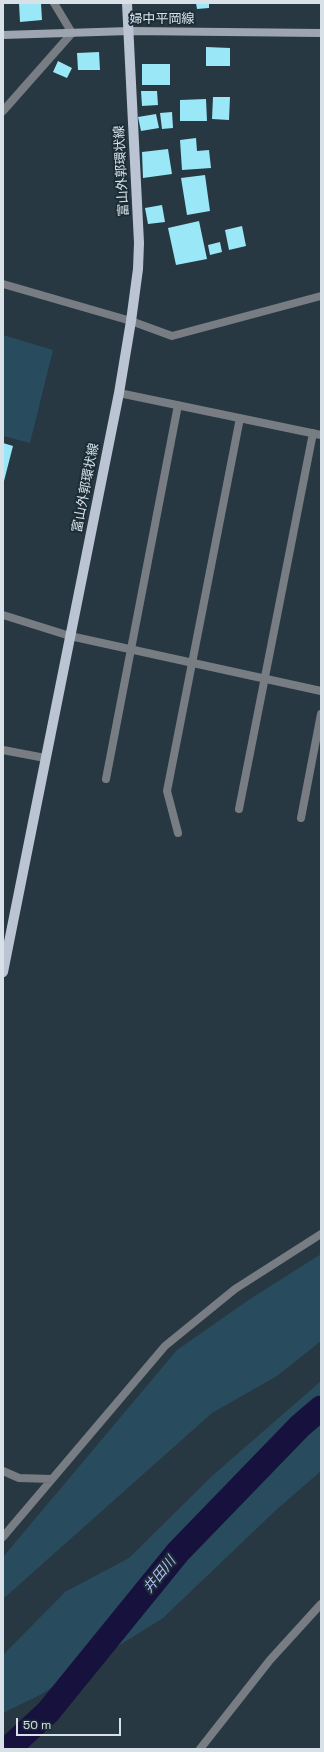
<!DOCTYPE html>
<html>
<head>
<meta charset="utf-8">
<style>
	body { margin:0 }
	#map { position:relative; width:324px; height:1752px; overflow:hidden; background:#273842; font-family:"Space Grotesk",sans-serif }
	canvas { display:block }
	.frame { position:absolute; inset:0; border:4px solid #d7e1e7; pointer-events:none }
	.scale { position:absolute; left:16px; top:1718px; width:105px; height:18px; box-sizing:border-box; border:2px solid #d7e1e7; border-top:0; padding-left:5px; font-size:12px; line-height:14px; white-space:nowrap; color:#d7e1e7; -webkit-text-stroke:3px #1d2d37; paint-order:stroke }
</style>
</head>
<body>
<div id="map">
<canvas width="324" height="1752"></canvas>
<div class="frame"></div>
<div class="scale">50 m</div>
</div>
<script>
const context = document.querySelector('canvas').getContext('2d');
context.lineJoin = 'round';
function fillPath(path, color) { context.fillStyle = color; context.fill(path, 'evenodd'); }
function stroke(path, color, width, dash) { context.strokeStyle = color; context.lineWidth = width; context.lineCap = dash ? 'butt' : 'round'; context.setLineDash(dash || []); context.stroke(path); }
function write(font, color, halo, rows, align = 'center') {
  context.font = font + ' "Space Grotesk","Noto Sans JP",sans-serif'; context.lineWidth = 4; context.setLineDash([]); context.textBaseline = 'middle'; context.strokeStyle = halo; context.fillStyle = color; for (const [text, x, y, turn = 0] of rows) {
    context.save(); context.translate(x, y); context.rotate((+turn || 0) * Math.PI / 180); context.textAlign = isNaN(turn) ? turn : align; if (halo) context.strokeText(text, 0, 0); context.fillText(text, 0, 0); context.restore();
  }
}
fillPath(new Path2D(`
	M3 335 53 350 30 443 3 436Z
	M321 1254V1341L277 1376 212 1413 3 1599V1557L177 1350 250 1299Z
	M321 1381V1471L276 1510 163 1618 40 1695 3 1713V1655L65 1592 129 1558 212 1476Z`), '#294b5e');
stroke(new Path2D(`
	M8 1749 48 1712 178 1552 300 1426 321 1408`), '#16123d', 25);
fillPath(new Path2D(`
	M19 3H41L42 20 20 22Z
	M196 3H209V8L197 9Z
	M206 47 230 48V66H206Z
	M99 52 100 70H78L77 53Z
	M58 61 72 68 67 78 53 72Z
	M142 64H170V85H142Z
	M141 91H157L158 105 142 106Z
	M213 97H230L229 120 212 119Z
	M206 99 207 121H180V100Z
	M172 112 173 128 162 129 160 113Z
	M156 114 159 128 141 131 138 117Z
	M196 138 197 151 209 150 211 168 182 170 180 140Z
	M168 149 172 174 143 178 142 152Z
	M205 175 210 211 187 215 181 178Z
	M162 205 165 222 148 224 145 208Z
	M199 221 207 259 176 265 168 228Z
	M242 226 246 246 229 250 225 230Z
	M220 242 222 252 210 255 208 245Z
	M3 443 13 446 4 481H3Z`), '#99e7f7');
stroke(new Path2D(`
	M3 111 72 33 54 3
	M3 284 131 321 172 336 321 296
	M119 393 321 435
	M3 615 70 636 321 691
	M3 750 45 758
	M106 779 178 405
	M239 809 313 433
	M301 818 321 714
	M178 833 167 791 240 418
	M3 1471 19 1478 52 1479
	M3 1537 165 1346 235 1289 321 1234
	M200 1749 270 1660 321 1604`), '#787d84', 8);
stroke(new Path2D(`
	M3 35 129 31 321 33`), '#9da5b1', 8);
stroke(new Path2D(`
	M3 972 119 393 131 321 138 269 139 243 127 3`), '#bac4d3', 10);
write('13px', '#d7e1e7', '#1d2d37', [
	["婦中平岡線",162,19],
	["富山外郭環状線",122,171,-93],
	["富山外郭環状線",86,488,-79]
]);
write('italic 14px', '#b4b8f5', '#1d2d37', [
	["井田川",160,1575,-51]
]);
</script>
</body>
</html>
